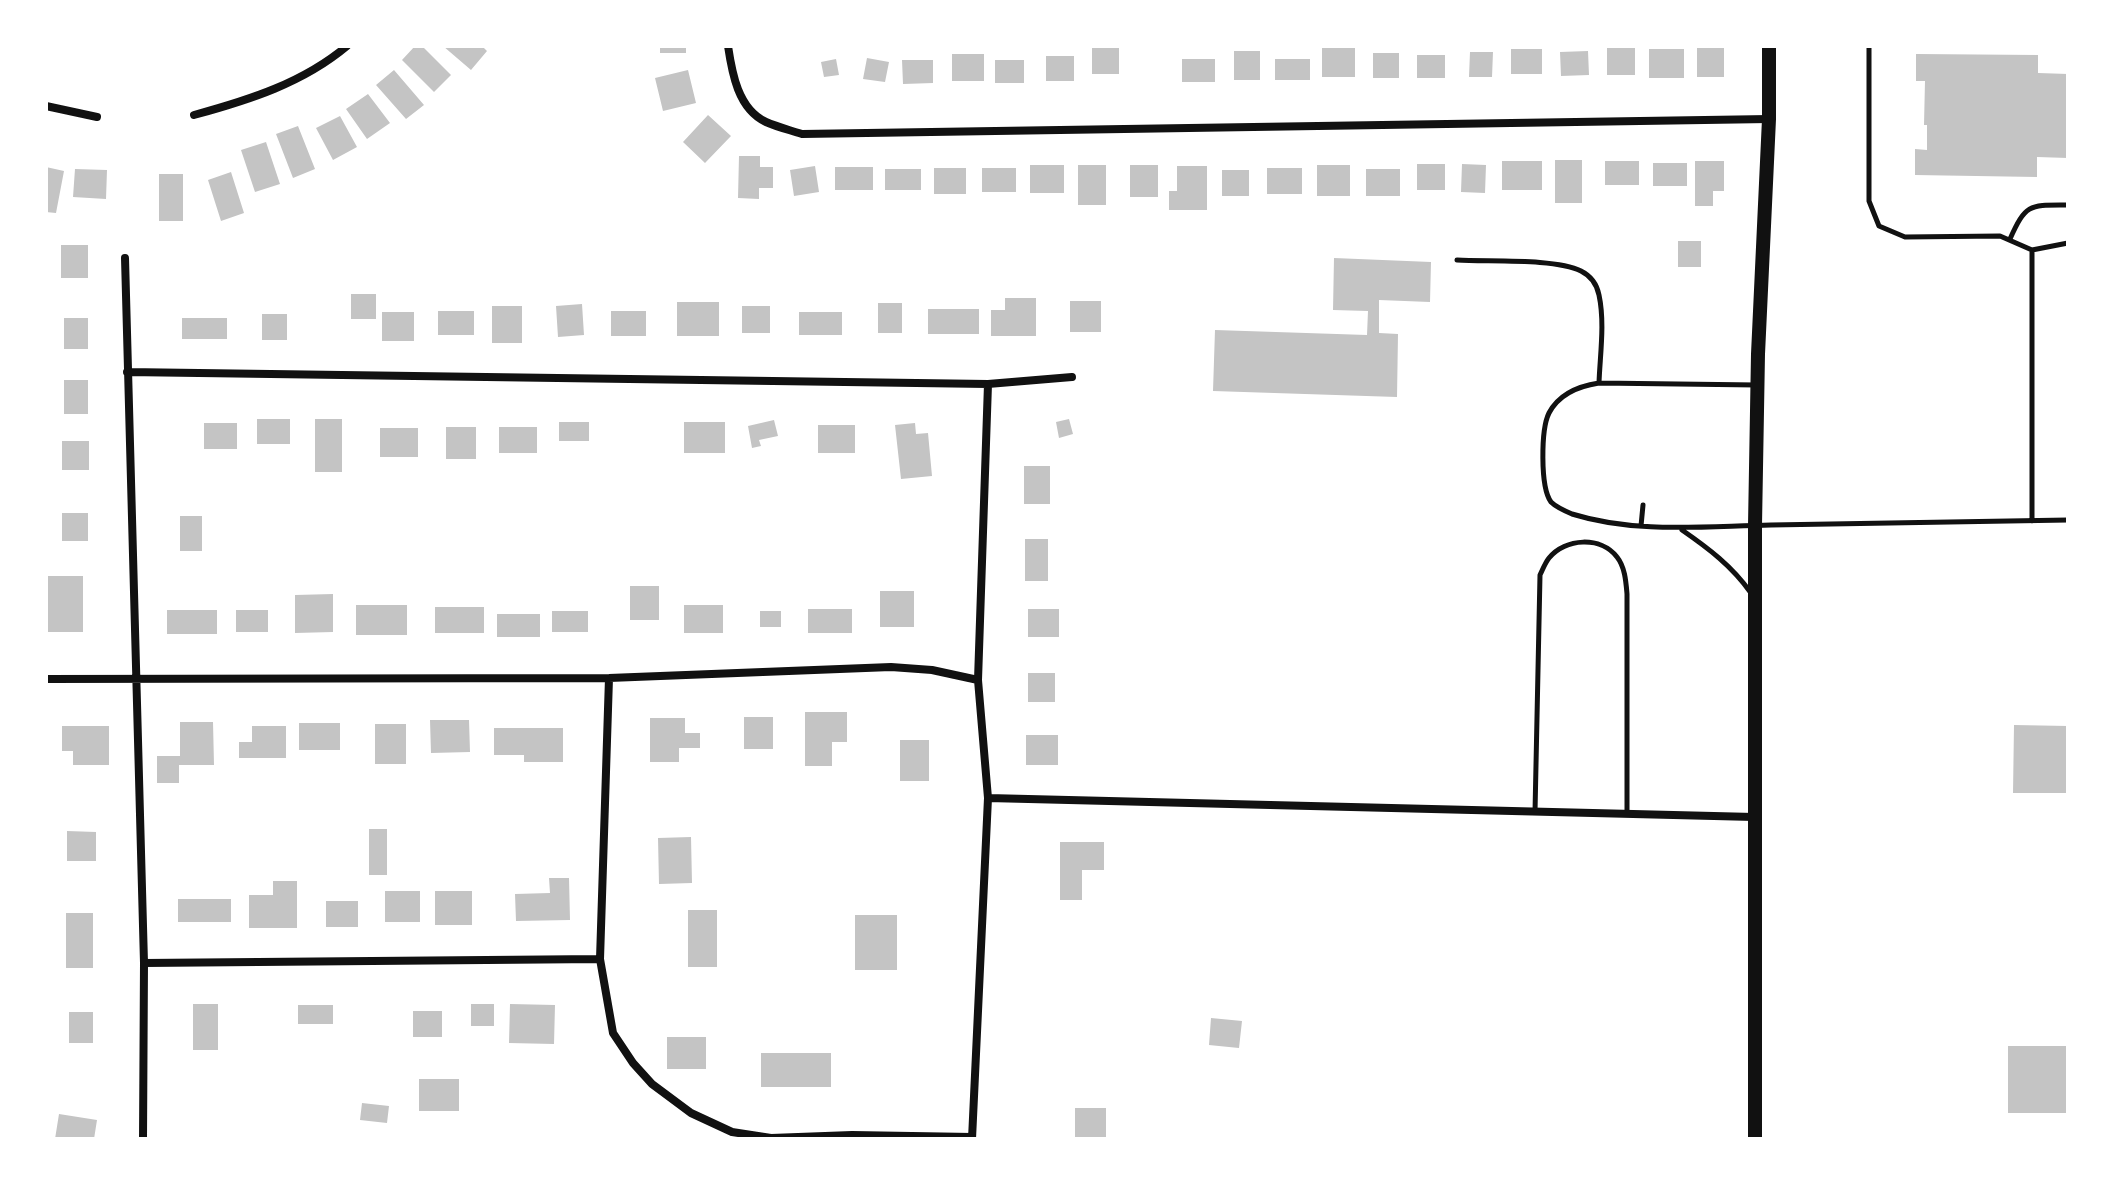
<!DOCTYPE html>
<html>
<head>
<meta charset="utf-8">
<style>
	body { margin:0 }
	#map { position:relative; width:2114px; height:1185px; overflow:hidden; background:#fff; font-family:"Fira Sans Condensed",sans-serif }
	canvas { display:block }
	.frame { position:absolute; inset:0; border:48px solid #fff; pointer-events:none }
</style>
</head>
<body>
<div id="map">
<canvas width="2114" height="1185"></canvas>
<div class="frame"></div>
</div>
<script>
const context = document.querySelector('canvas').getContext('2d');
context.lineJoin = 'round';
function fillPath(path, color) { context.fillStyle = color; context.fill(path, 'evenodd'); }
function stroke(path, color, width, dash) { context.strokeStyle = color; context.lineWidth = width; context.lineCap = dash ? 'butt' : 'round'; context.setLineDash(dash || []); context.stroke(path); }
fillPath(new Path2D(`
	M415 46H422L451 75 434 92 402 60Z
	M443 46H482L487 51 471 70Z
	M660 46H686V53H660Z
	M1092 46H1119V74H1092Z
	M1322 46H1355V77H1322Z
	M1607 46H1635V75H1607Z
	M1697 46H1724V77H1697Z
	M1511 49H1542V74H1511Z
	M1649 49H1684V78H1649Z
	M1234 51H1260V80H1234Z
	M1588 51 1589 75 1561 76 1560 52Z
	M1470 52H1493L1492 77H1469Z
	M1373 53H1399V78H1373Z
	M952 54H984V81H952Z
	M1916 54 2038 55V73L2068 74V158L2037 157V177L1915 175V149L1927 150V125H1924L1925 81H1916Z
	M1417 55H1445V78H1417Z
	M1046 56H1074V81H1046Z
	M867 58 889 62 885 82 863 79Z
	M836 59 839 75 824 77 821 62Z
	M1182 59H1215V82H1182Z
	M1275 59H1310V80H1275Z
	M902 60H933V83L903 84Z
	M995 60H1024V83H995Z
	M394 70 424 105 406 119 376 85Z
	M688 70 696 103 663 111 655 78Z
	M368 94 390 123 367 139 346 109Z
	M708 115 731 136 705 163 683 142Z
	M340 116 357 147 333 160 316 128Z
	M298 126 315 169 293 178 276 134Z
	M266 142 280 184 255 192 241 150Z
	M739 156H760V167H773V188H759V199L738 198Z
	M1555 160H1582V203H1555Z
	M1502 161H1542V190H1502Z
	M1605 161H1639V185H1605Z
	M1695 161H1724V191H1713V206H1695Z
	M1653 163H1687V186H1653Z
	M1417 164H1445V190H1417Z
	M1462 164 1486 165 1485 193 1461 192Z
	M1030 165H1064V193H1030Z
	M1078 165H1106V205H1078Z
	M1130 165H1158V197H1130Z
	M1317 165H1350V196H1317Z
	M815 166 819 192 794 196 790 170Z
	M1177 166H1207V210H1169V191H1177Z
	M46 167 64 171 56 213 46 212Z
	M835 167H873V190H835Z
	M934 168H966V194H934Z
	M982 168H1016V192H982Z
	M1267 168H1302V194H1267Z
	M75 169 107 170 106 199 73 197Z
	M885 169H921V190H885Z
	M1366 169H1400V196H1366Z
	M1222 170H1249V196H1222Z
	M231 172 244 213 221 221 208 180Z
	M159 174H183V221H159Z
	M1678 241H1701V267H1678Z
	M61 245H88V278H61Z
	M1334 258 1431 262 1430 302 1379 300V333L1398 334 1397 397 1213 391 1215 330 1367 335 1368 311 1333 310Z
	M351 294H376V319H351Z
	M1005 298H1036V336H991V310H1005Z
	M1070 301H1101V332H1070Z
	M677 302H719V336H677Z
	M878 303H902V333H878Z
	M582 304 584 335 558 337 556 306Z
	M492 306H522V343H492Z
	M742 306H770V333H742Z
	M928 309H979V334H928Z
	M438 311H474V335H438Z
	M611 311H646V336H611Z
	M382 312H414V341H382Z
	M799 312H842V335H799Z
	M262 314H287V340H262Z
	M64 318H88V349H64Z
	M182 318H227V339H182Z
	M64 380H88V414H64Z
	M257 419H290V444H257Z
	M315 419H342V472H315Z
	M1069 419 1073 434 1059 438 1056 422Z
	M774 420 778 436 759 440 761 446 752 448 748 426Z
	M559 422H589V441H559Z
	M684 422H725V453H684Z
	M204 423H237V449H204Z
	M915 423 916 434 928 433 932 476 901 479 895 425Z
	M818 425H855V453H818Z
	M446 427H476V459H446Z
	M499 427H537V453H499Z
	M380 428H418V457H380Z
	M62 441H89V470H62Z
	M1024 466H1050V504H1024Z
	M62 513H88V541H62Z
	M180 516H202V551H180Z
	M1025 539H1048V581H1025Z
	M46 576H83V632H46Z
	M630 586H659V620H630Z
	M880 591H914V627H880Z
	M333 594V632L295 633V595Z
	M356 605H407V635H356Z
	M684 605H723V633H684Z
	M435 607H484V633H435Z
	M808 609H852V633H808Z
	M1028 609H1059V637H1028Z
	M167 610H217V634H167Z
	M236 610H268V632H236Z
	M552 611H588V632H552Z
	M760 611H781V627H760Z
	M497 614H540V637H497Z
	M1028 673H1055V702H1028Z
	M805 712H847V742H832V766H805Z
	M744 717H773V749H744Z
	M650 718H685V733H700V748H679V762H650Z
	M430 720H469L470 752 431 753Z
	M180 722H213L214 765H179V783H157V756H180Z
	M299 723H340V750H299Z
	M375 724H406V764H375Z
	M2014 725 2068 726V793H2013Z
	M62 726H109V765H73V751H62Z
	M252 726H286V758H239V742H252Z
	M494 728H563V762H524V755H494Z
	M1026 735H1058V765H1026Z
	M900 740H929V781H900Z
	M369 829H387V875H369Z
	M67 831 96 832V861H67Z
	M691 837 692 883 659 884 658 838Z
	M1060 842H1104V870H1082V900H1060Z
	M549 878H569L570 920 516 921 515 894 550 893Z
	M273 881H297V928H249V895H273Z
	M385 891H420V922H385Z
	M435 891H472V925H435Z
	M178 899H231V922H178Z
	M326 901H358V927H326Z
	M688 910H717V967H688Z
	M66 913H93V968H66Z
	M855 915H897V970H855Z
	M193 1004H218V1050H193Z
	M471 1004H494V1026H471Z
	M510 1004 555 1005 554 1044 509 1043Z
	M298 1005H333V1024H298Z
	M413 1011H442V1037H413Z
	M69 1012H93V1043H69Z
	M1211 1018 1242 1021 1239 1048 1209 1045Z
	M667 1037H706V1069H667Z
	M2008 1046H2068V1113H2008Z
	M761 1053H831V1087H761Z
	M419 1079H459V1111H419Z
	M362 1103 389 1106 387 1123 360 1120Z
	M1075 1108H1106V1139H1075Z
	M59 1114 97 1120 94 1139H55Z`), '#c4c4c4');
stroke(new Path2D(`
	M1869 46V201L1879 226 1905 237 2000 236 2032 250
	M2010 239C2026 203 2030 205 2068 205
	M1457 260C1489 262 1555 258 1581 271 1591 276 1597 285 1599 295 1605 323 1600 355 1599 383
	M1757 385 1599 383C1579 386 1559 394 1549 413 1541 429 1540 487 1551 502 1556 507 1565 511 1572 514 1636 534 1705 526 1771 525 1870 523 1969 522 2068 520
	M2032 521V250L2068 243
	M1641 526 1643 505
	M1682 530C1708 548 1732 566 1751 593
	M1535 812 1540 575C1543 569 1545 563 1549 558 1565 538 1601 536 1617 557 1625 567 1626 582 1627 594V813`), '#111', 5);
stroke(new Path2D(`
	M728 46C732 73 738 109 766 122 777 127 790 130 802 134L1769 119
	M46 106 97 117
	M194 115C249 100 303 83 347 46
	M125 258 144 963 143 1139
	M127 372 988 384 978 680 988 798 972 1139
	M988 384 1072 377
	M609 678 600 959 613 1033 633 1063 652 1084 691 1113 732 1132 771 1138 852 1135 972 1137
	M46 679 609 678 891 667 932 670 978 680
	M988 798 1754 817
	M144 963 600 959`), '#111', 8);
stroke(new Path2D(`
	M1755 1139V525L1758 354 1769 119V46`), '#111', 14);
</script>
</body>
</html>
